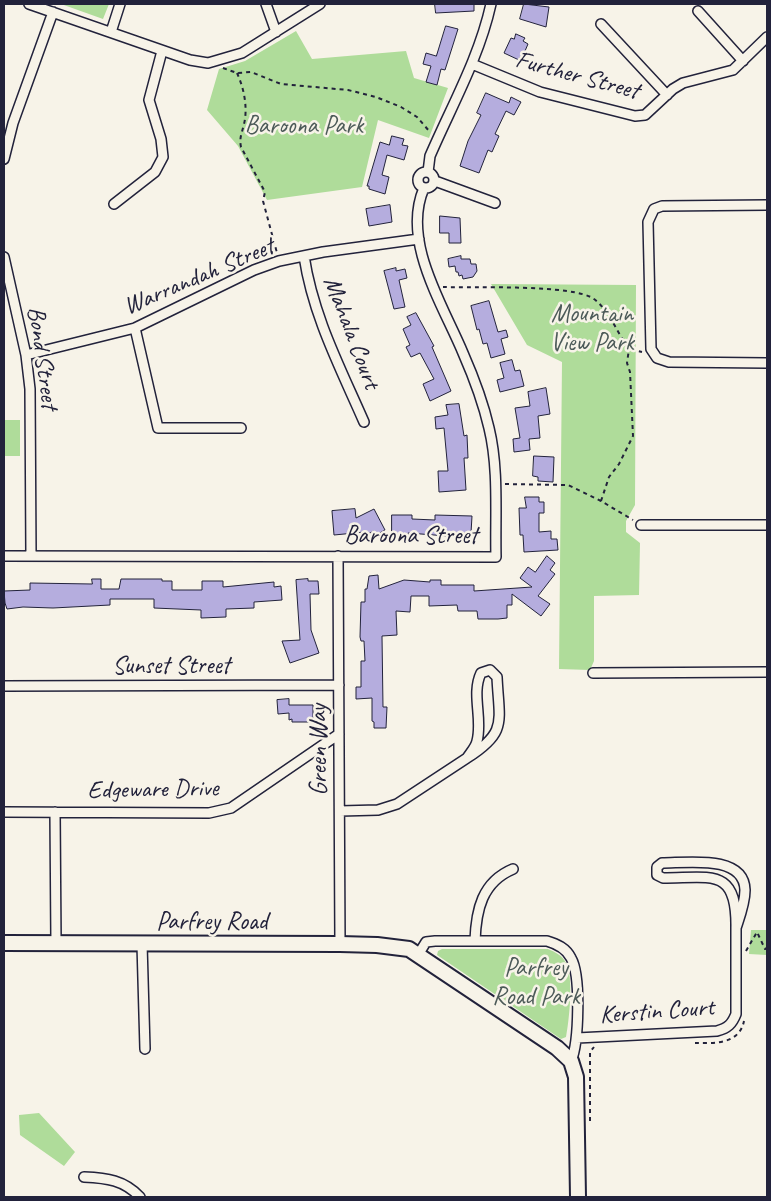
<!DOCTYPE html>
<html>
<head>
<meta charset="utf-8">
<style>
	body { margin:0 }
	#map { position:relative; width:771px; height:1201px; overflow:hidden; background:#f7f3e8; font-family:Caveat,sans-serif }
	canvas { display:block }
	.frame { position:absolute; inset:0; border:5px solid #22223b; pointer-events:none }
</style>
</head>
<body>
<div id="map">
<canvas width="771" height="1201"></canvas>
<div class="frame"></div>
</div>
<script>
const context = document.querySelector('canvas').getContext('2d');
context.lineJoin = 'round';
function fillPath(path, color) { context.fillStyle = color; context.fill(path, 'evenodd'); }
function stroke(path, color, width, dash) { context.strokeStyle = color; context.lineWidth = width; context.lineCap = dash ? 'butt' : 'round'; context.setLineDash(dash || []); context.stroke(path); }
function write(font, color, halo, rows, align = 'center') {
  context.font = font + ' Caveat,sans-serif'; context.lineWidth = 5; context.setLineDash([]); context.textBaseline = 'middle'; context.strokeStyle = halo; context.fillStyle = color; for (const [text, x, y, turn = 0] of rows) {
    context.save(); context.translate(x, y); context.rotate((+turn || 0) * Math.PI / 180); context.textAlign = isNaN(turn) ? turn : align; if (halo) context.strokeText(text, 0, 0); context.fillText(text, 0, 0); context.restore();
  }
}
fillPath(new Path2D(`
	M61 4H109L103 19Z
	M296 31 312 59 406 51 414 78 448 88 429 138 378 120 362 187 267 200 238 146 207 110 219 69 245 61Z
	M491 284 636 285 635 505 626 521V532L640 543 639 595 594 596V661L590 670 559 669 562 362 527 345Z
	M4 420H20V456H4Z
	M751 930H767V955L749 954Z
	M442 949H548C555 952 562 955 566 963 574 976 569 1022 566 1037L561 1039 437 955 438 951Z
	M39 1113 75 1152 64 1166 20 1135 19 1115Z`), '#afdc9a');
const building = new Path2D(`
	M435 4H474V11L436 13Z
	M524 4 549 7 546 27 520 19Z
	M446 26 458 29 445 70 441 69 437 85 426 82 431 66 423 64 426 53 436 56Z
	M516 34 525 38 523 41 528 44 522 58 520 57 519 60 504 53 511 38 514 39Z
	M486 93 509 103 511 97 521 102 514 115 506 111 495 134 499 136 492 152 488 150 479 173 460 166 468 141 481 115 477 113Z
	M392 136 404 139 402 145 408 146 404 160 387 155 382 175 389 177 385 194 369 189V186H367L380 142 389 145Z
	M390 205 392 222 369 226 366 209Z
	M440 216 460 218 461 243H449V233H440Z
	M461 256V259H470L471 264H476L477 271 473 277 463 279 462 275 459 276 458 272H456L455 266 449 267 448 259Z
	M396 268V271L405 269 407 278 399 280 405 307 394 309 384 271Z
	M489 301 498 332 506 330 508 337 501 339 505 354 491 358 487 343 483 344 479 329 477 330 471 306Z
	M416 313 434 346 432 347 451 391 430 401 423 384 434 379 420 353 411 357 406 347 410 345 403 329 411 325 407 317Z
	M512 360 515 371 520 370 524 386 500 392 497 380 504 378 500 363Z
	M546 388 550 414 538 416 540 438 529 439 530 450 514 452 513 439 520 438 515 408 530 406 528 392Z
	M459 404 464 436 467 435 468 458H464L466 490 439 492 438 471H448L444 428 436 429 435 417 448 415 446 405Z
	M534 456 554 457 553 482 538 481V477L533 476Z
	M525 497H539V502H544V513H539V532L551 531V539H557L558 550 524 552 523 535H520L519 508H526Z
	M355 509 356 518 374 509 385 530 376 535 374 531 366 535 365 532 334 535 332 511Z
	M392 515H412V519L435 520V515L472 516 471 533H447V536L408 533 409 538H392Z
	M547 556 555 563 550 570 555 574 538 596 550 604 541 616 512 594V605H507V618L498 619H478L477 611H458L457 605 429 606V596H411L410 612 396 611 397 635 382 636 383 707H387L386 728H374V722L372 721V698L356 699V687H361V661H365L364 641H361L360 637 361 602H365V589H367L369 576 378 575 379 589 404 580 430 582V580H441V585H474V591L532 587 520 578 528 567 535 572Z
	M92 579H101V589H119L121 579H162V581H172V590H202V581H223V587L274 582V587L281 586 282 600 254 602V608L226 609V617L201 618V610L154 608V599H110V605L53 608 23 607 7 609 5 603 4 591 30 590V583L92 584Z
	M308 579V581H318L319 594H310L311 630 319 653 290 663 282 641 300 640 296 580Z
	M289 699V705H313V722H292V719L289 720V713L278 714 277 700Z`);
fillPath(building, '#b5adde');
stroke(building, '#22223b', 1);
const minor = new Path2D(`
	M29 4 190 60 208 63 242 53 320 4
	M266 4 276 32
	M698 11 743 61
	M601 24 667 95
	M111 32 120 4
	M472 64 540 92 635 116 645 115 673 89 683 83 733 70 767 37
	M4 159 13 123 53 12
	M418 180a8 8 0 1 1 16 0a8 8 0 1 1-16 0Z
	M428 172 430 156C452 105 479 58 491 4
	M435 181 495 203
	M114 204 155 172 163 157 161 139 149 100 162 51
	M767 205 662 206 654 209 648 222 651 349 657 358 669 362 767 363
	M304 256C313 316 340 367 364 422
	M4 257 26 355 30 389 31 556
	M135 328 158 428H241
	M26 355 135 328 254 270 279 261 323 252 419 239
	M641 525H767
	M4 556 496 557C495 515 499 469 489 428 483 402 474 378 463 353 443 305 401 241 424 188
	M338 556 340 944
	M490 670 497 677C499 722 508 732 467 758 470 753 476 747 477 741 483 719 471 694 481 673Z
	M593 673 767 672
	M4 686 339 685
	M340 811 378 810 397 804 467 758
	M4 812 209 813 231 808 339 734
	M55 812 56 943
	M662 863C687 863 744 854 745 890 745 903 740 916 736 928 737 867 712 878 663 878L657 875V867Z
	M475 941C476 910 482 882 513 869
	M142 944 145 1049
	M418 955 426 942 435 941H547C557 944 566 948 571 958 581 975 579 1043 571 1061
	M577 1038 717 1031C728 1028 732 1024 736 1014V928
	M84 1177C107 1178 124 1180 140 1197`);
const secondary = new Path2D(`
	M4 943 340 944 377 945 409 949 557 1048 571 1061 576 1077 578 1197`);
stroke(minor, '#22223b', 12);
stroke(secondary, '#22223b', 18);
stroke(new Path2D(`
	M223 68 237 73 251 72 281 84 348 90 376 97 401 107 417 117 430 132
	M237 73C244 88 248 108 244 124 242 133 239 138 241 147L265 192 263 201 277 253
	M443 287C473 288 574 284 594 299 610 311 617 333 629 349L642 352
	M505 484 568 485 601 501 633 520
	M601 501 609 477 619 464 633 436 630 372 627 363 629 349
	M746 951 757 932 765 949 767 948
	M695 1043C714 1043 739 1045 744 1021
	M590 1121V1052L594 1047`), '#22223b', 2, [4, 4]);
stroke(minor, '#f7f3e8', 9);
stroke(secondary, '#f7f3e8', 14);
write('25px', '#22223b', '#f7f3e8', [
	["Further Street",577,76,15],
	["Warrandah Street",199,277,-23],
	["Mahala Court",351,333,69],
	["Bond Street",42,358,82],
	["Baroona Street",411,536],
	["Sunset Street",171,666],
	["Green Way",319,750,-90],
	["Edgeware Drive",153,790,-1],
	["Parfrey Road",212,922],
	["Kerstin Court",657,1012,-4]
]);
write('25px', '#4c5a58', '#f7f3e8', [
	["Baroona Park",304,126],
	["Mountain",592,314],
	["View Park",592,343],
	["Parfrey",536,968],
	["Road Park",536,997]
]);
</script>
</body>
</html>
